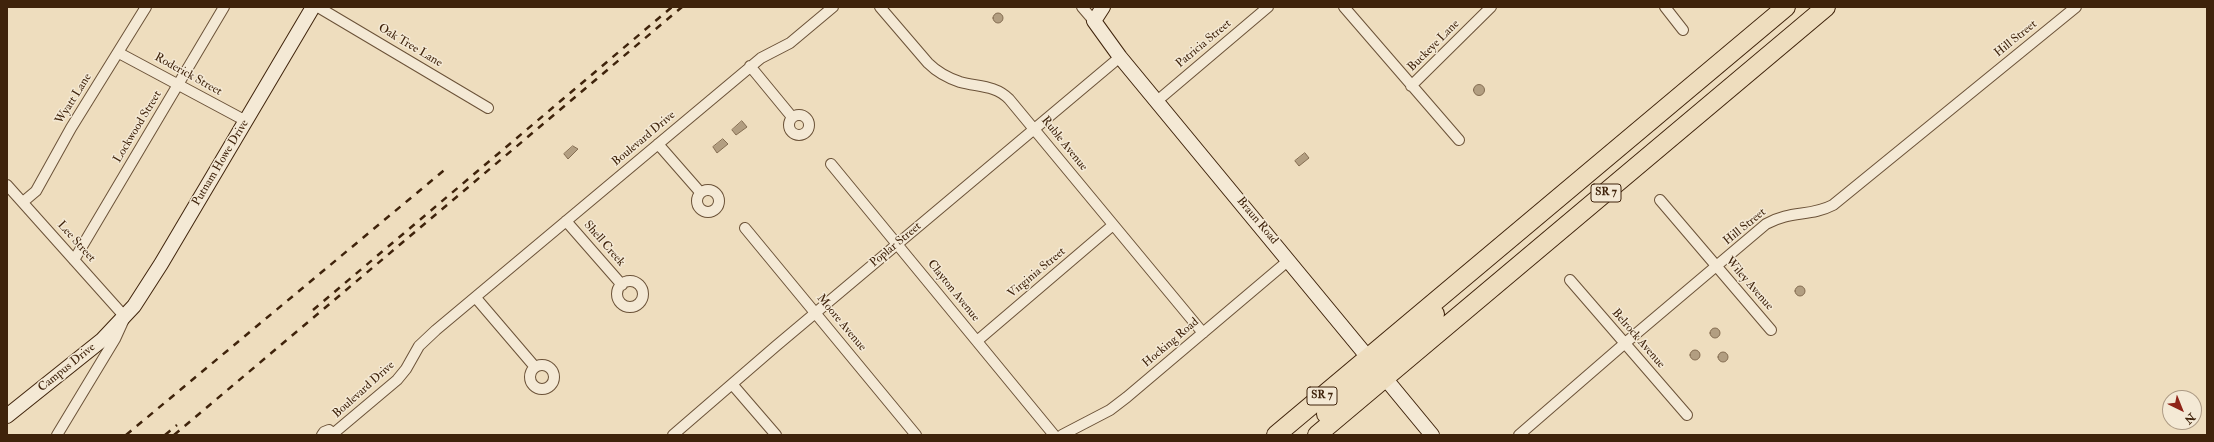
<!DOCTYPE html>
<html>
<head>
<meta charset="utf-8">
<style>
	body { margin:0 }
	#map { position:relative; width:2214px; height:442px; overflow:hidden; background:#eeddbe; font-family:"IM FELL Double Pica",serif }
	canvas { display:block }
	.frame { position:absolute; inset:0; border:8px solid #3f230b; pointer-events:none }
	.north { position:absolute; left:2162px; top:390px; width:40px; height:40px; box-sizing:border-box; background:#f4e9d5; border:1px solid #ac9a84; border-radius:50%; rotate:137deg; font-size:11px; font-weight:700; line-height:16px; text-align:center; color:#3f230b }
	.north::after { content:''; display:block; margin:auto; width:14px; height:18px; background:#8f2418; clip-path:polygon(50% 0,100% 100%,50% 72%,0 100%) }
</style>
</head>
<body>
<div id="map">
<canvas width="2214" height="442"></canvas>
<div class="frame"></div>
<div class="north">N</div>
</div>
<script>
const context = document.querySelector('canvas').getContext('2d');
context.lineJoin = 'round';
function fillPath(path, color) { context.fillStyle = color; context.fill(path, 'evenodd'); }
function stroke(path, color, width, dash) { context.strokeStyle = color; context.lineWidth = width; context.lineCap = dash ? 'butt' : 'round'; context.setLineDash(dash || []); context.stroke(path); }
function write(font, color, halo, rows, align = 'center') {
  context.font = font + ' "IM FELL Double Pica",serif'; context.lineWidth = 3; context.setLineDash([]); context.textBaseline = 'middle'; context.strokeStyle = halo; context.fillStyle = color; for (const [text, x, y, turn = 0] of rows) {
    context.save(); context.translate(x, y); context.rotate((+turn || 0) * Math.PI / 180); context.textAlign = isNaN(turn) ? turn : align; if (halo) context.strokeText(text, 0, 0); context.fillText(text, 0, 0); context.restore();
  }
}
const water = new Path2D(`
	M993 18a5 5 0 1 1 10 0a5 5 0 1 1-10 0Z
	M1473.5 90a5.5 5.5 0 1 1 11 0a5.5 5.5 0 1 1-11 0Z
	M742 121 747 127 736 135 732 130Z
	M723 139 728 144 717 153 713 147Z
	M573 146 578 149 568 159 564 154Z
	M1305 153 1309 158 1299 166 1295 161Z
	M1795 291a5 5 0 1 1 10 0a5 5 0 1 1-10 0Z
	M1710 333a5 5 0 1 1 10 0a5 5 0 1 1-10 0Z
	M1690 355a5 5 0 1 1 10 0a5 5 0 1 1-10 0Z
	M1718 357a5 5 0 1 1 10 0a5 5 0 1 1-10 0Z`);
fillPath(water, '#b29e81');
stroke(water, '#846d52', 1);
const street = new Path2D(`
	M318 7 488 108
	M880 7 928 63C937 72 948 78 960 82 978 87 995 85 1009 99L1203 333
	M1082 7 1094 21
	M1344 7 1459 140
	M1665 7 1683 30
	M119 53 246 121
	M750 66 792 117
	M1411 86 1491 7
	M1157 101 1268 7
	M789 125a10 10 0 1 1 20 0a10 10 0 1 1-20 0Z
	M658 144 700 192
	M831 164 1054 435
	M7 185 125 317 115 339 57 435
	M697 201a11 11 0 1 1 22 0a11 11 0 1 1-22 0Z
	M1660 200 1771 330
	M23 202 36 191 71 128 146 7
	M566 221 622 285
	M745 228 916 435
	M74 260 224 7
	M1570 280 1687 415
	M617 294a13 13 0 1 1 26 0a13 13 0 1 1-26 0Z
	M476 298 535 367
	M977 341 1113 225
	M530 377a12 12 0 1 1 24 0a12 12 0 1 1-24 0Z
	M732 384 776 435
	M334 433 397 380 406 369 419 346 436 330 761 58 790 43 833 7
	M322 435 324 432 329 430 335 435
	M673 435 776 346 1120 57
	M1062 435 1110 410 1127 397 1289 260
	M1519 435 1624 344 1766 224C1791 210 1810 217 1833 205L2076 7`);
const secondary = new Path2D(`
	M1103 7 1094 21 1120 57 1432 435
	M7 416 102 340 134 306 161 264 313 7`);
const highway = new Path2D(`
	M1326 414 1346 393 1409 342 1435 314
	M1276 435 1786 7
	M1317 435 1826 7`);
stroke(street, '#6b5238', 12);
stroke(secondary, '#3f230b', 16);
stroke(highway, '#3f230b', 20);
stroke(street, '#f4e9d5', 10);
stroke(secondary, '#f4e9d5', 14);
stroke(highway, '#eeddbe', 18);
stroke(new Path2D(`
	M313 310 672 7
	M126 435 448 167
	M165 435 177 425
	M174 435 682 7`), '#3f230b', 2.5, [7, 7]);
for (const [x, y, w] of [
	[1606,193,30],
	[1322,396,30]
]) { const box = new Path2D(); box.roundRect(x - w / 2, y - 9, w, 18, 3); context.fillStyle = '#f4e9d5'; context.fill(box); stroke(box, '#3f230b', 1); }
write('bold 11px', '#3f230b', null, [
	["SR 7",1606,193],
	["SR 7",1322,396]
]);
write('12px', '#3f230b', '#f4e9d5', [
	["Hill Street",2016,39,-39],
	["Patricia Street",1204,44,-40],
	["Oak Tree Lane",410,46,31],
	["Buckeye Lane",1434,46,-45],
	["Roderick Street",188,75,29],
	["Wyatt Lane",74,99,-58],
	["Lockwood Street",138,127,-59],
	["Boulevard Drive",644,139,-40],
	["Ruble Avenue",1064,144,51],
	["Putnam Howe Drive",221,163,-59],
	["Braun Road",1257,221,50],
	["Hill Street",1745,227,-39],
	["Lee Street",76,242,48],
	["Shell Creek",604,244,49],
	["Poplar Street",896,245,-40],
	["Virginia Street",1037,273,-40],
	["Wiley Avenue",1749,284,49],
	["Clayton Avenue",953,291,51],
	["Moore Avenue",841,323,50],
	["Belrock Avenue",1638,339,49],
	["Hocking Road",1171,343,-40],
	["Campus Drive",67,368,-39],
	["Boulevard Drive",364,390,-42]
]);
</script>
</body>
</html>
